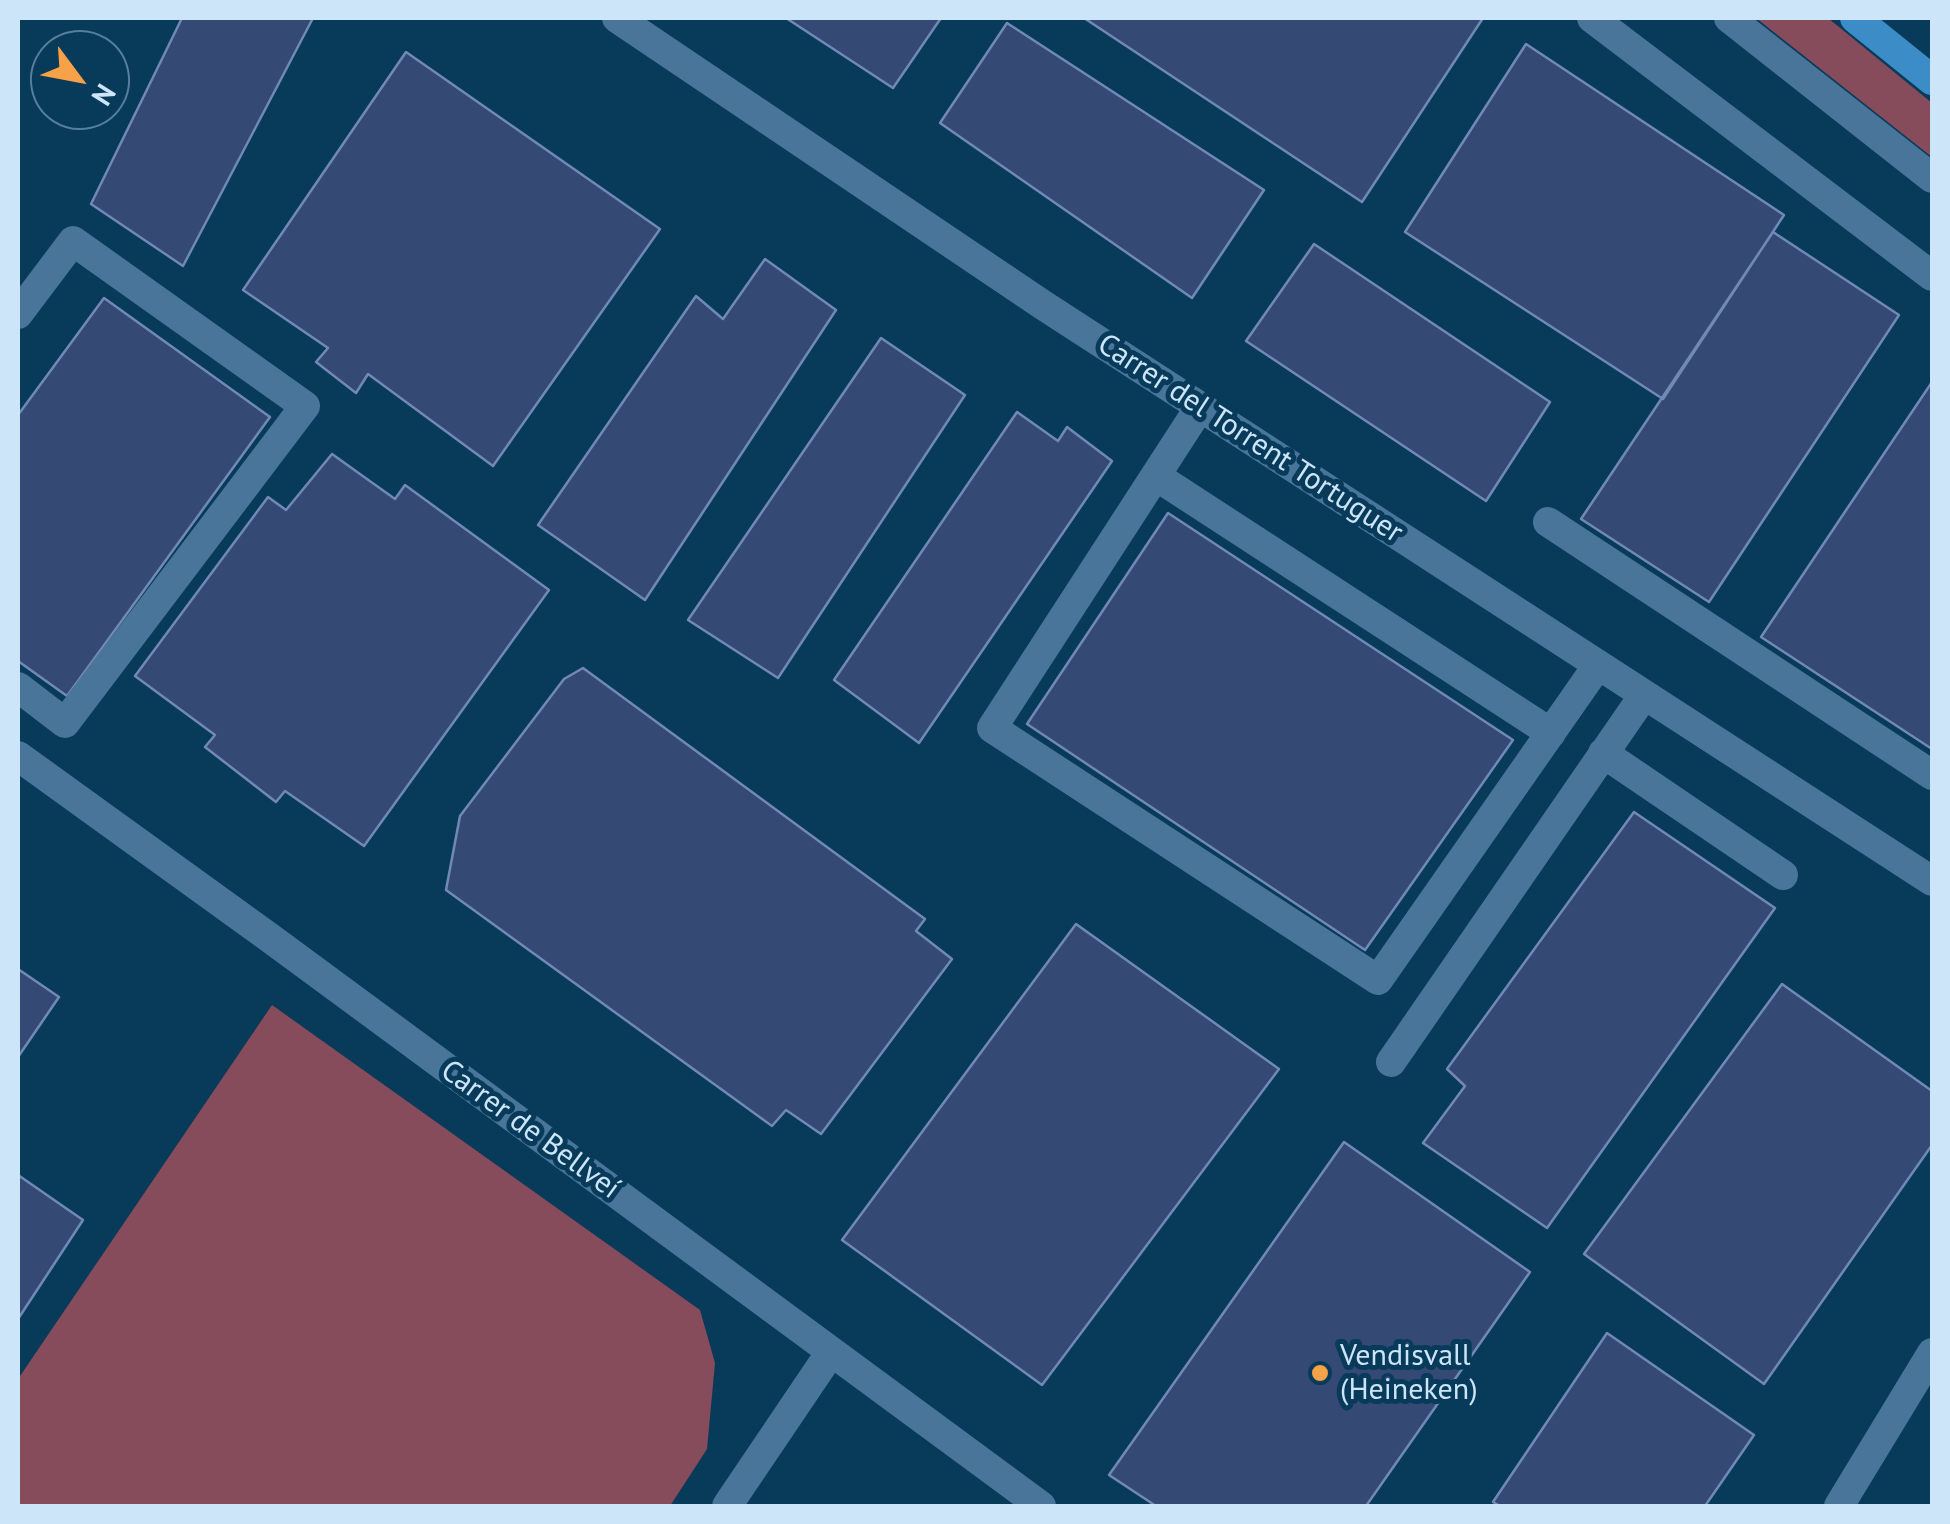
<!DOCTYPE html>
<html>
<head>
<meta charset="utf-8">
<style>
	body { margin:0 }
	#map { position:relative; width:1950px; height:1524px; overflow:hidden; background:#083a5a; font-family:"PT Sans",sans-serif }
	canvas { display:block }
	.frame { position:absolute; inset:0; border:20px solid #cde5f9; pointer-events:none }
	.north { position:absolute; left:30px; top:30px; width:100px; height:100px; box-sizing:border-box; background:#083a5a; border:2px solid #577e9a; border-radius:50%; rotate:122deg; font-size:28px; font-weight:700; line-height:40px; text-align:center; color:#cde5f9 }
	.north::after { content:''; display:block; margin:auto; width:35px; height:45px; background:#f7a148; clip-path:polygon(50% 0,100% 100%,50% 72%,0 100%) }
</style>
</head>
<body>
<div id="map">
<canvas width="1950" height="1524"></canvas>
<div class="frame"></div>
<div class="north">N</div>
</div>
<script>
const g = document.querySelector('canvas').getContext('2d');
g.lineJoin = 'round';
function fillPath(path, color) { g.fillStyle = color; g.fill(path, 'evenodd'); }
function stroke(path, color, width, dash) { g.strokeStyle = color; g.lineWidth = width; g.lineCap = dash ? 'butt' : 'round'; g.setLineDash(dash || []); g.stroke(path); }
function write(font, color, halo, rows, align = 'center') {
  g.font = font + ' "PT Sans",sans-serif'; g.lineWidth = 10; g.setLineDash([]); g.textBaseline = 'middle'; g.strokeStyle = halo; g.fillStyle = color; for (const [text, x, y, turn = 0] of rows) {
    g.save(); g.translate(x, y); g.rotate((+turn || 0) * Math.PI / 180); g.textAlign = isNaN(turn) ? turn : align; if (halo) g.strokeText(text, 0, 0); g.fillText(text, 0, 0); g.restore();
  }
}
const green = new Path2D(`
	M 1756,18 L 1828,18 L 1932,103 L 1932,157 Z
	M 272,1005 L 700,1310 L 715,1363 L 707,1449 L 670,1506 L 18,1506 L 18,1379 Z`);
const building = new Path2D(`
	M 182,18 L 313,18 L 183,266 L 91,204 Z
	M 786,18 L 941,18 L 893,88 Z
	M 1084,18 L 1483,18 L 1362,202 Z
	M 1007,23 L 1264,190 L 1192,298 L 940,123 Z
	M 1526,44 L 1784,215 L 1663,399 L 1405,232 Z
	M 406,52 L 660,229 L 493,466 L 368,374 L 356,393 L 316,362 L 328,348 L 243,290 Z
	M 1773,232 L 1899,315 L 1709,602 L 1581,519 Z
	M 1314,244 L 1550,402 L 1486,501 L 1246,341 Z
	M 765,259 L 836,310 L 645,600 L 538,525 L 696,296 L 723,319 Z
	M 104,298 L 270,417 L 67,696 L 18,661 L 18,415 Z
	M 881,338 L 965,395 L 778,678 L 688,620 Z
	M 1932,382 L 1932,749 L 1761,637 Z
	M 1017,412 L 1058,441 L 1067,427 L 1112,461 L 919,743 L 834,680 Z
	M 332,454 L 395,499 L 405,485 L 549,590 L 364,846 L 285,791 L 276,802 L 205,747 L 215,735 L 135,676 L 268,497 L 286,510 Z
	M 1168,513 L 1513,740 L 1365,950 L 1027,724 Z
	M 583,668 L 925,919 L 916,931 L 952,959 L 821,1134 L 786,1110 L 772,1126 L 446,890 L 460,816 L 564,679 Z
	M 1634,812 L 1775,908 L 1547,1228 L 1423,1143 L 1465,1086 L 1447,1069 Z
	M 1076,924 L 1279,1069 L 1042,1385 L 842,1240 Z
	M 18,969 L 59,997 L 18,1057 Z
	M 1782,984 L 1932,1091 L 1932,1145 L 1764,1384 L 1584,1254 Z
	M 1344,1142 L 1530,1272 L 1366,1506 L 1156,1506 L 1109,1475 Z
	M 18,1175 L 83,1220 L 18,1319 Z
	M 1607,1333 L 1754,1435 L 1705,1506 L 1500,1506 L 1493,1502 Z`);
const minor = new Path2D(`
	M 617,18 L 1043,305 L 1932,881
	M 1592,18 L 1932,276
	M 1729,18 L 1932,178
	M 18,314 L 73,241 L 305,406 L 65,723 L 18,687
	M 1200,407 L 992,728 L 1378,980 L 1598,665
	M 1156,476 L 1551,733
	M 1548,522 L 1932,775
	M 1603,753 L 1783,875
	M 18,756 L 270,938 L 1041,1506
	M 1391,1062 L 1644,695
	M 727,1506 L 831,1352
	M 1839,1506 L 1932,1353`);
const major = new Path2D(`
	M 1855,18 L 1932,80`);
const markers = [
	[1320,1373,10,"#f7a148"]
];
const streetNames = [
	["Carrer del Torrent Tortuguer",1250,439,33],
	["Carrer de Bellveí",530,1130,36]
];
const poiNames = [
	["Vendisvall",1340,1356],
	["(Heineken)",1340,1390]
];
fillPath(green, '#864c5b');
fillPath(building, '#344973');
stroke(building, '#7189b7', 2.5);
stroke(minor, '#487599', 30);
stroke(major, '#3b8cc7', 30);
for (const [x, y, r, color] of markers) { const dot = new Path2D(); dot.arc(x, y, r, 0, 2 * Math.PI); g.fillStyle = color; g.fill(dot); stroke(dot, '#083a5a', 4); }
write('30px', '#cde5f9', '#083a5a', streetNames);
write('30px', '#cde5f9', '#083a5a', poiNames, 'left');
</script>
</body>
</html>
